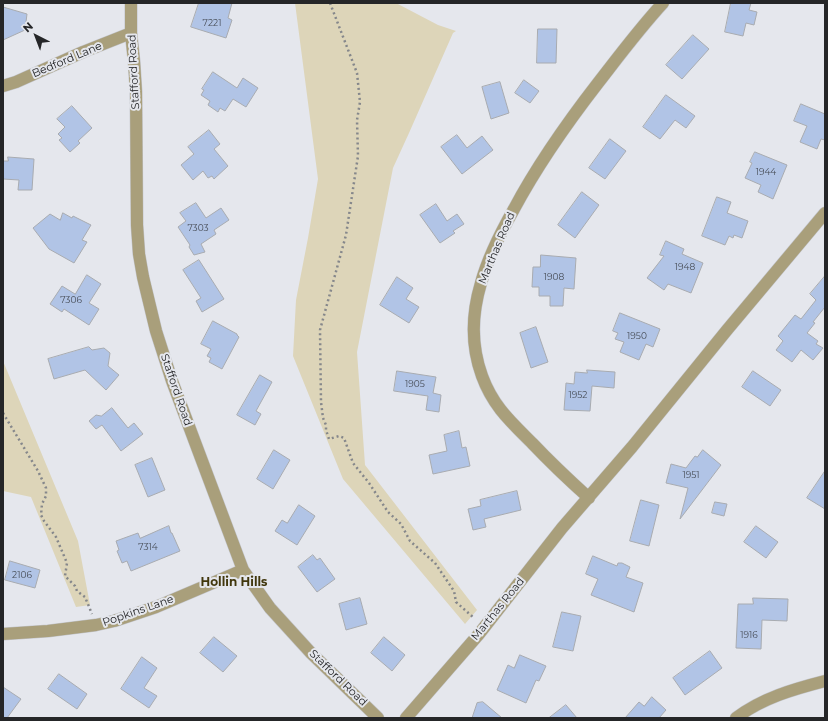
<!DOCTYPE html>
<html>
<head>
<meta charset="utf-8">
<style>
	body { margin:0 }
	#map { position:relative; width:828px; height:721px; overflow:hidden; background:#e5e7ed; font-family:Montserrat,sans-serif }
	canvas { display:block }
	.frame { position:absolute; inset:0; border:4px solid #252628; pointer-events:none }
	.north { position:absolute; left:16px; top:16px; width:40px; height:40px; -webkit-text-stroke:3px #e5e7ed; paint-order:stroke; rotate:318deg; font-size:11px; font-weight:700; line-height:16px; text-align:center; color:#252628 }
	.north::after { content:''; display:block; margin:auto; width:14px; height:18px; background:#252628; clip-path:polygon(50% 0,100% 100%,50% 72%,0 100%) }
</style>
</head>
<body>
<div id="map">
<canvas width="828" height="721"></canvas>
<div class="frame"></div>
<div class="north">N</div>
</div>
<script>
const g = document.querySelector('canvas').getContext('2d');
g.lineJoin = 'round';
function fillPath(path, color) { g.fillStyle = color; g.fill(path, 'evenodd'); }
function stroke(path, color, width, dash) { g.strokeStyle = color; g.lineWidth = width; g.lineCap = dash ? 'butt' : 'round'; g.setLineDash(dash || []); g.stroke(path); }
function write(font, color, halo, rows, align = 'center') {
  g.font = font + ' Montserrat,sans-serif'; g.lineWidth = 4; g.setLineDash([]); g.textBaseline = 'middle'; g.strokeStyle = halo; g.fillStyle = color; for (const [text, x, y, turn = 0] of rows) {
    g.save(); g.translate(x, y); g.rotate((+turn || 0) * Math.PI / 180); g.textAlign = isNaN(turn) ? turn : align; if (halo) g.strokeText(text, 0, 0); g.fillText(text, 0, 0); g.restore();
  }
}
const green = new Path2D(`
	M 295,3 L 396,3 L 438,25 L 456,31 L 453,33 L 409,133 L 393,168 L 357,352 L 365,465 L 477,610 L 465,624 L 343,479 L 293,356 L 296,300 L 308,238 L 318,179 Z
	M 3,361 L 78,541 L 90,605 L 76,607 L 31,497 L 3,491 Z`);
const building = new Path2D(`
	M 199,3 L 232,3 L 228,18 L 232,20 L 226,38 L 191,27 Z
	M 731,3 L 751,3 L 749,10 L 757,12 L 754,25 L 746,23 L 743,36 L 725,32 Z
	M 3,7 L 27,14 L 25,30 L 3,40 Z
	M 538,29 L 557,29 L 556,63 L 537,63 Z
	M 693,35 L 709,49 L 682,79 L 666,65 Z
	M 213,72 L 237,88 L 243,78 L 258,88 L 246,107 L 233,99 L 225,111 L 220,108 L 218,112 L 208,105 L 210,101 L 201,95 L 204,90 L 202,89 Z
	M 524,80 L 539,91 L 530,103 L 515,93 Z
	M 500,82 L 509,113 L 491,119 L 482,87 Z
	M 666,95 L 695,116 L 686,128 L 675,120 L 660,139 L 643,127 Z
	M 801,104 L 825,114 L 825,140 L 821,139 L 817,149 L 800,142 L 807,126 L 794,121 Z
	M 72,106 L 92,128 L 78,141 L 80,143 L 70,152 L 59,140 L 62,138 L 58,134 L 65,127 L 57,119 Z
	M 209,130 L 220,144 L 214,149 L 228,166 L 214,179 L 212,176 L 208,178 L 203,171 L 193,180 L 181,165 L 194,154 L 188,147 Z
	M 457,135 L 467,148 L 482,136 L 493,150 L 462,174 L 441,147 Z
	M 610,139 L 626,151 L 605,179 L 589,168 Z
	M 755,152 L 787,165 L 773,199 L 758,192 L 761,185 L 745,178 L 752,163 L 750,162 Z
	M 8,157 L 34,159 L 32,190 L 18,190 L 19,180 L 3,179 L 3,161 L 8,161 Z
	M 582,192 L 599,205 L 575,238 L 558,225 Z
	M 717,197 L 731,202 L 727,213 L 748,221 L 742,238 L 734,235 L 733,238 L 729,236 L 725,245 L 702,236 Z
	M 196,203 L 206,218 L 221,208 L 229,220 L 214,230 L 216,234 L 201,244 L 205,252 L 194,255 L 189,247 L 190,245 L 178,227 L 186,221 L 180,213 Z
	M 436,204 L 447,221 L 457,214 L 464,224 L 453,231 L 455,233 L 440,243 L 420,215 Z
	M 63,213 L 72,218 L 73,216 L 91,225 L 82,240 L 87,242 L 74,263 L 49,249 L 33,228 L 50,214 L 60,220 Z
	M 666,241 L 684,249 L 682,254 L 703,263 L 691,293 L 668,284 L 664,290 L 647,278 L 664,256 L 660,255 Z
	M 541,255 L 576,258 L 574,289 L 564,288 L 563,306 L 550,306 L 550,296 L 539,296 L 539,287 L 532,287 L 533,267 L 540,267 Z
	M 199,260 L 224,299 L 202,312 L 196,301 L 201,298 L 183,270 Z
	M 87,275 L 101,284 L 89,303 L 99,309 L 89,325 L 64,309 L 62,312 L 50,304 L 62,286 L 75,294 Z
	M 825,276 L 825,307 L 813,322 L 815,323 L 807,333 L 818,341 L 816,344 L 823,348 L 813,360 L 801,350 L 792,362 L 776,350 L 783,341 L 778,336 L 795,315 L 801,319 L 816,300 L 810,294 Z
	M 397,277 L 413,288 L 406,299 L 419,307 L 409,323 L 380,305 Z
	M 620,313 L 660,329 L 653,347 L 646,344 L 639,360 L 620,352 L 624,342 L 615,339 L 618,333 L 613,331 Z
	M 213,321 L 237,334 L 237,335 L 239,337 L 222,369 L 209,362 L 211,358 L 207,356 L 211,349 L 201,344 Z
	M 536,327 L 548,362 L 531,368 L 520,333 Z
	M 89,347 L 92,350 L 104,348 L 110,353 L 108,366 L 119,375 L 106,390 L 85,370 L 54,379 L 48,359 Z
	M 587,370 L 615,372 L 614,388 L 592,386 L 590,411 L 564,410 L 566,383 L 574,384 L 575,372 L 587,373 Z
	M 397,371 L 436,377 L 433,393 L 441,395 L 439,412 L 426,410 L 428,396 L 394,391 Z
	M 753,371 L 781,390 L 770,406 L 742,387 Z
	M 260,375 L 272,382 L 256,411 L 261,414 L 255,425 L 237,415 Z
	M 112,408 L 128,428 L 134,423 L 143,434 L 121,451 L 102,425 L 96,429 L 89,421 L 96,415 L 101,416 Z
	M 459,431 L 462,448 L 466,447 L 470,466 L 433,474 L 429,455 L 447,451 L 444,435 Z
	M 274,450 L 290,460 L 273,489 L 257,479 Z
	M 703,450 L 721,465 L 680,519 L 688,488 L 666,483 L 671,464 L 686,468 L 695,456 L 697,457 Z
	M 152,458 L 165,490 L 148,497 L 135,465 Z
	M 825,471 L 825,509 L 807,498 Z
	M 517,491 L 521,510 L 484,519 L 486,527 L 473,530 L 468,509 L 481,506 L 480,500 Z
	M 641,500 L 659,505 L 649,546 L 630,541 Z
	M 715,502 L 727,504 L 724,516 L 712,513 Z
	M 299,505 L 315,516 L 297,545 L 275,531 L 282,520 L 287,523 Z
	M 169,526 L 171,533 L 172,533 L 180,551 L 131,571 L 127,561 L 122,563 L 117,551 L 119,550 L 116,541 L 138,533 L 140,538 Z
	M 756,526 L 778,542 L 766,558 L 744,542 Z
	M 313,555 L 317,560 L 320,558 L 335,579 L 317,592 L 298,567 Z
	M 593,556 L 617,566 L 618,563 L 622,563 L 630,567 L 626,577 L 643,583 L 634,612 L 591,595 L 598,579 L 586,574 Z
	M 10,561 L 40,570 L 35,588 L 5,580 Z
	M 360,598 L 367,624 L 346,630 L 339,604 Z
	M 753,598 L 788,599 L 787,621 L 762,620 L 761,649 L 736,648 L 738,604 L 753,604 Z
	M 562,612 L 581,616 L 573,651 L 553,647 Z
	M 214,637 L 237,656 L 223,672 L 200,653 Z
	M 384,637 L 405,655 L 392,671 L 371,653 Z
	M 710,651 L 722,668 L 685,695 L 673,678 Z
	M 520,655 L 546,666 L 539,681 L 536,680 L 526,703 L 497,690 L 508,665 L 514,668 Z
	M 142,657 L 157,668 L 144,688 L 157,696 L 149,708 L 121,689 Z
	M 59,674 L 87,694 L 77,709 L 48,689 Z
	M 3,687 L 21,699 L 7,718 L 3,718 Z
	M 652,697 L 666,710 L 659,718 L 625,718 L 639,702 L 644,706 Z
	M 483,702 L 502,718 L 472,718 L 477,703 Z
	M 566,705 L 577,718 L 549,718 Z`);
const path = new Path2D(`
	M 330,3 L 357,73 L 360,102 L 357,120 L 358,156 L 346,235 L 320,330 L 321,402 L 323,418 L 326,425 L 326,430 L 329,439 L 339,436 L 344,438 L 353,463 L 369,483 L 388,512 L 401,524 L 410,541 L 435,563 L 454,591 L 456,602 L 474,618
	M 3,413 L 38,471 L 46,488 L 46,496 L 42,504 L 41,515 L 44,521 L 56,537 L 67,563 L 65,576 L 75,586 L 77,591 L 85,597 L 92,614`);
const minor = new Path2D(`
	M 131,3 L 131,33 L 134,61 L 136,92 L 137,225 L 139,254 L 143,277 L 156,331 L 172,381 L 243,570 L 270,608 L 311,653 L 378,718
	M 3,86 L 16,82 L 83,52 L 131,33
	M 589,498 C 569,480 550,462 532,443 C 510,421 493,406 482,376 C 471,346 472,313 481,283 C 488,257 501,232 514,209 C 538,164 567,123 598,83 C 619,56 639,29 663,3
	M 3,634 L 48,631 L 96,625 L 114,621 L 156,607 L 243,570
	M 406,718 L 479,634 L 562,528 L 632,447 L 727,330 L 825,213
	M 736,718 C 762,698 794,689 825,681`);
const numberNames = [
	["7221",212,23],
	["1944",766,172],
	["7303",198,228],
	["1948",685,267],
	["1908",554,277],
	["7306",71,300],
	["1950",637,336],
	["1905",415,384],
	["1952",578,395],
	["1951",691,475],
	["7314",148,547],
	["2106",22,575],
	["1916",749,635]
];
const streetNames = [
	["Bedford Lane",67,60,-23],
	["Stafford Road",134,72,-93],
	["Marthas Road",497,248,-67],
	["Stafford Road",176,390,71],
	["Marthas Road",498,609,-51],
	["Popkins Lane",138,611,-19],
	["Stafford Road",338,678,44]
];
const neighbourhoodNames = [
	["Hollin Hills",234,582]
];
fillPath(green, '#ddd5b9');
fillPath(building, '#b1c4e6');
stroke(building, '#a8abb0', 1);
stroke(minor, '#c2c4ca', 13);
stroke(path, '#85878b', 2.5, [2, 3]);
stroke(minor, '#a99f7b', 12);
write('9px', '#484e58', null, numberNames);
write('11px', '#252628', '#e5e7ed', streetNames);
write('bold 12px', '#41370d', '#e5e7ed', neighbourhoodNames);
</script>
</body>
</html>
